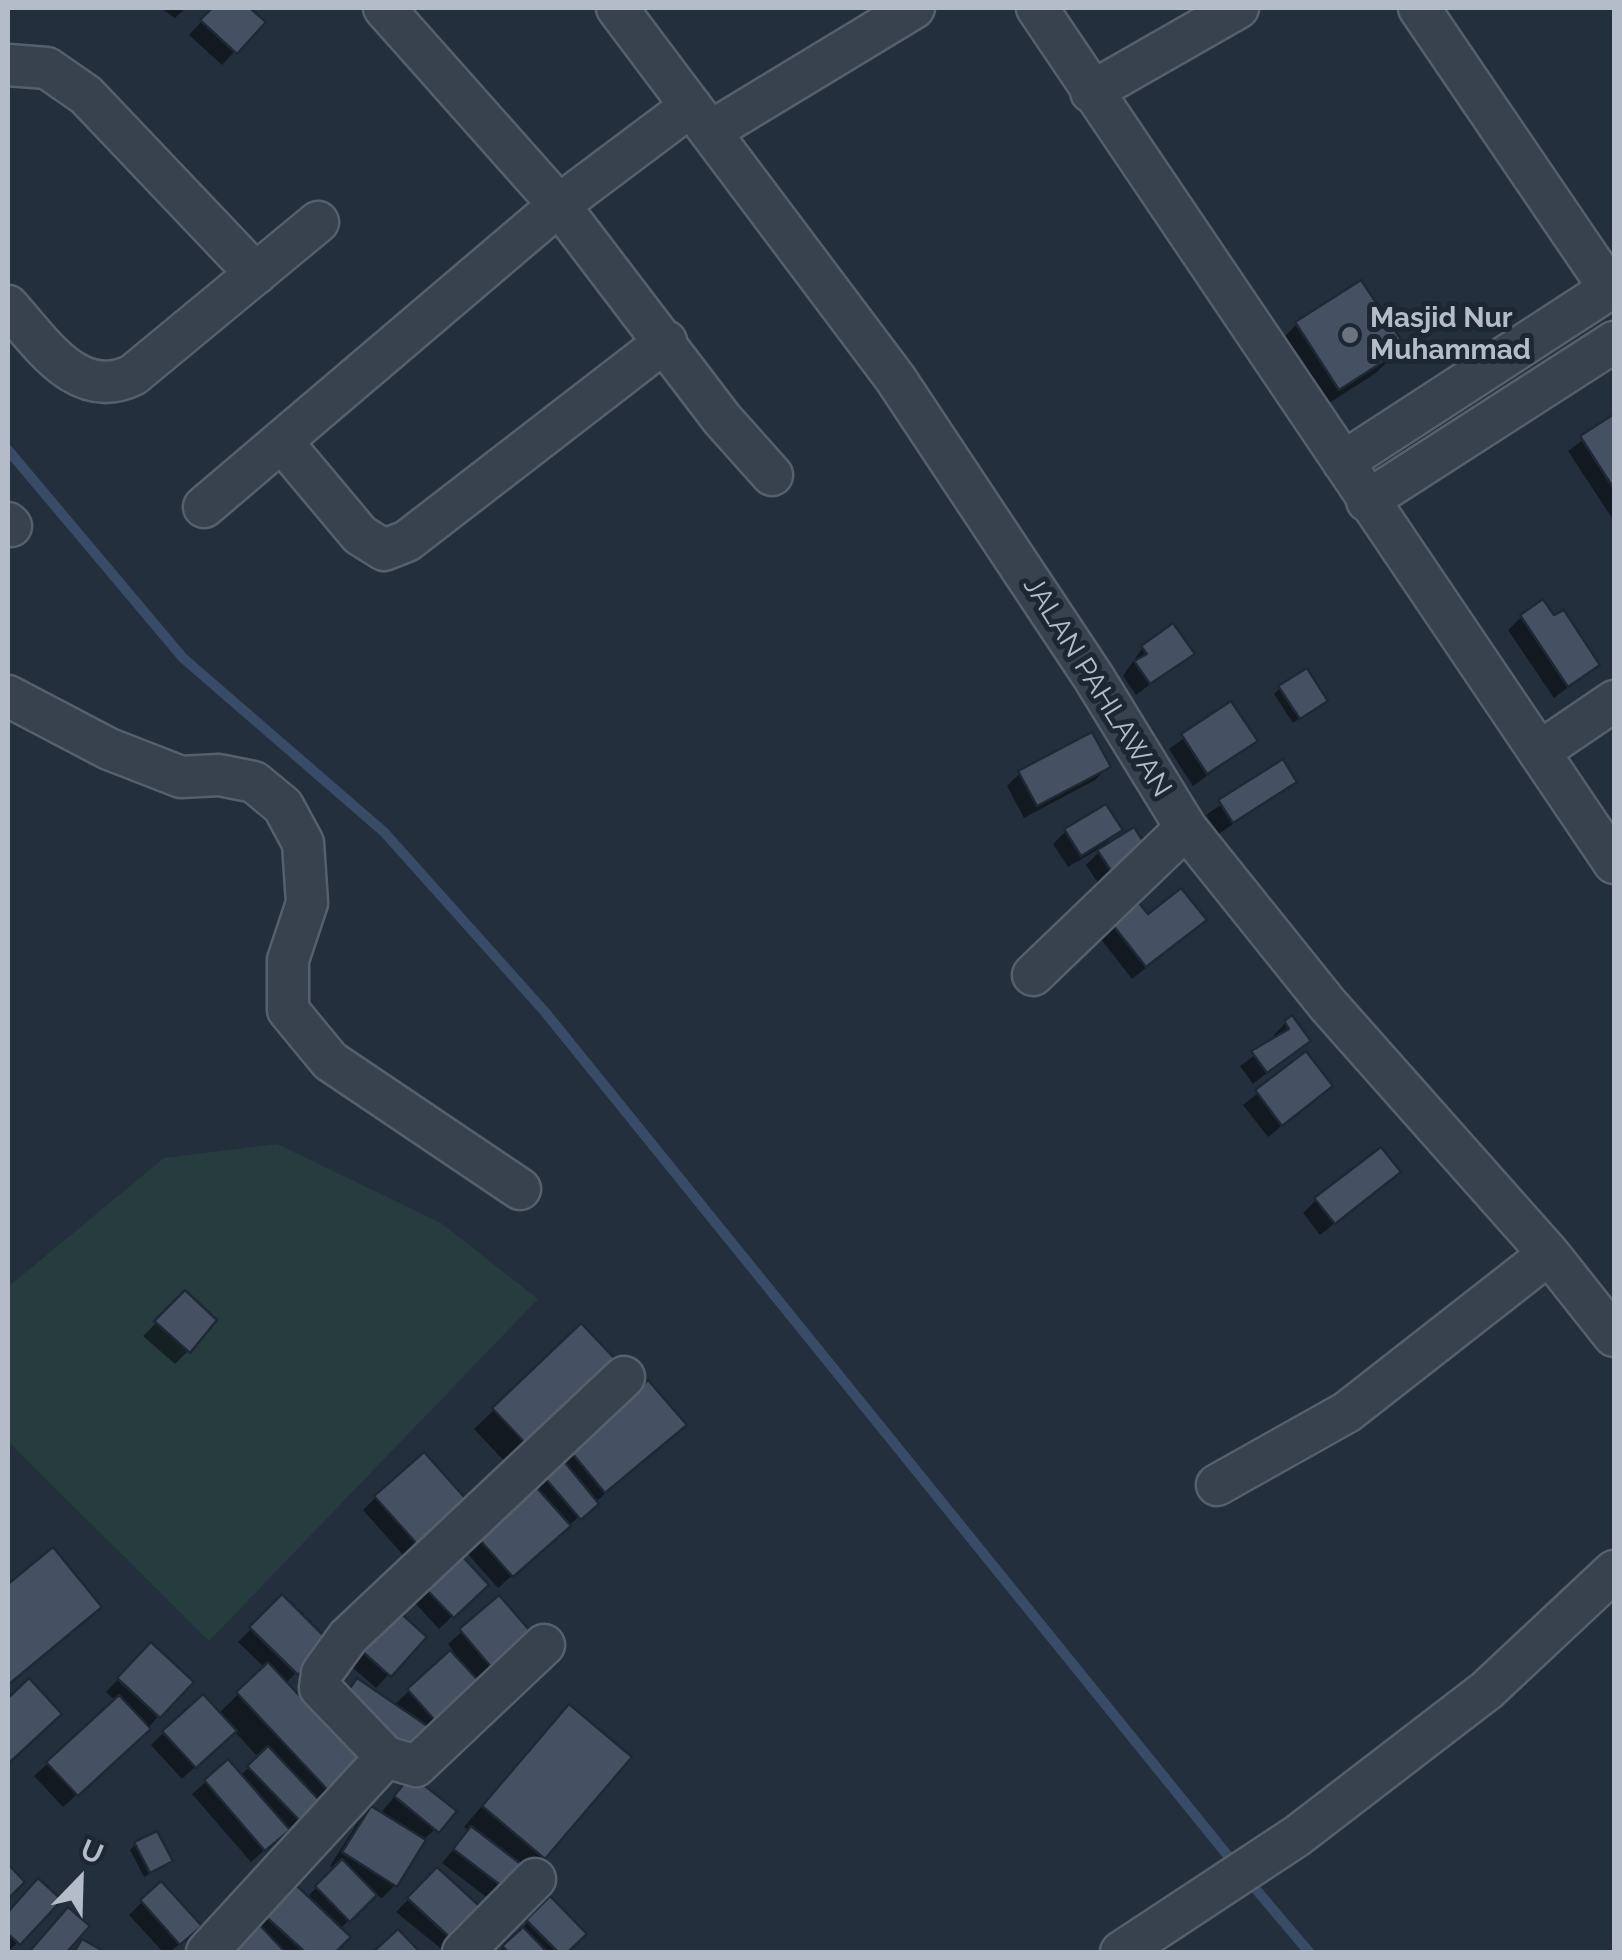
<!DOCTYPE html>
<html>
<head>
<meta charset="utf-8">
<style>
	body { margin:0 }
	#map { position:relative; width:1622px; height:1960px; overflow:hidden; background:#242f3e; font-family:Raleway,sans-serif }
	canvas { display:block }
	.frame { position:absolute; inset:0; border:10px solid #b4bcc9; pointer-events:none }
	.north { position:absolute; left:30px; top:1830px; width:100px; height:100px; -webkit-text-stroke:8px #1d2633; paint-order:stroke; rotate:23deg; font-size:28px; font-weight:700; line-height:40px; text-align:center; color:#b4bcc9 }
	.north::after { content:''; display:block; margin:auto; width:35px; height:45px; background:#b4bcc9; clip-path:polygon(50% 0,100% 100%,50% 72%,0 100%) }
</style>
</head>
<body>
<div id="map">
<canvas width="1622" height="1960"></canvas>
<div class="frame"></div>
<div class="north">U</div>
</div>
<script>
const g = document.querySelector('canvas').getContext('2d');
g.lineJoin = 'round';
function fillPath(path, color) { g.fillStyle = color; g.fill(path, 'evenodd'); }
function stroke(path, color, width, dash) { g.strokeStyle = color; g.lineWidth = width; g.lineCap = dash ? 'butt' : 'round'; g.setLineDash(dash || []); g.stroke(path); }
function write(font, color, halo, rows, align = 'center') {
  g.font = font + ' Raleway,sans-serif'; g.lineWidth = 10; g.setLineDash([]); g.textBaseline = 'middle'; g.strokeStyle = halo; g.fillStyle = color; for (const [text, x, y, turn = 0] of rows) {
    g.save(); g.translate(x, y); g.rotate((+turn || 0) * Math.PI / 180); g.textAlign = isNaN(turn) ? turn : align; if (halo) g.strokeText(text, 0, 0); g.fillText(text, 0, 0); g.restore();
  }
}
const green = new Path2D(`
	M 277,1144 L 441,1223 L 538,1299 L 209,1641 L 8,1441 L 8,1287 L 164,1158 Z`);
const shadow = new Path2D(`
	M 160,8 L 186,8 L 175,18 Z
	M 214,8 L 246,8 L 262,22 L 222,65 L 189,35 Z
	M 1297,324 L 1402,347 L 1376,373 L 1312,414 L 1271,350 Z
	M 1614,417 L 1614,521 L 1568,451 Z
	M 1521,617 L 1597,665 L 1554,698 L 1508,630 Z
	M 1143,647 L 1191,653 L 1136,695 L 1123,676 Z
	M 1280,688 L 1325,701 L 1293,723 L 1274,694 Z
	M 1231,704 L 1255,741 L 1193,786 L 1169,749 Z
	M 1282,762 L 1294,781 L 1219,834 L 1206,815 Z
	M 1108,767 L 1095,780 L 1024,818 L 1007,786 L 1020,773 Z
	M 1120,830 L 1102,847 L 1068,867 L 1053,844 L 1066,831 Z
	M 1103,848 L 1148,855 L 1102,889 L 1086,865 Z
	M 1147,918 L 1191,932 L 1132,979 L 1100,938 L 1113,925 Z
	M 1285,1023 L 1308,1040 L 1253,1084 L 1240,1066 L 1275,1040 L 1273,1036 Z
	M 1306,1055 L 1330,1086 L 1268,1137 L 1243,1105 Z
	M 1398,1172 L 1320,1235 L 1303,1213 L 1316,1200 Z
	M 185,1294 L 188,1351 L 175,1364 L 143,1336 Z
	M 581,1327 L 615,1362 L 507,1464 L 474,1429 Z
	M 683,1425 L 498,1588 L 467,1553 L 534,1493 L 528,1486 L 568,1449 Z
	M 376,1497 L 451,1513 L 403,1555 L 363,1510 Z
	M 52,1550 L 99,1607 L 8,1686 L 8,1587 Z
	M 461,1559 L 485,1585 L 439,1629 L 415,1603 Z
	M 282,1598 L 327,1642 L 285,1684 L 366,1771 L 309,1811 L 251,1862 L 192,1794 L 228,1762 L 240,1776 L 259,1758 L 234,1731 L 182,1779 L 151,1745 L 164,1732 L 218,1714 L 265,1668 L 238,1642 Z
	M 499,1598 L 515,1645 L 474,1680 L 432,1732 L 393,1706 L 453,1650 L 448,1644 Z
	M 379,1621 L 423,1637 L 376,1688 L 344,1660 Z
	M 151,1645 L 190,1682 L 135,1742 L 63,1807 L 34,1776 L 116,1701 L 106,1692 Z
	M 549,1727 L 628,1758 L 498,1906 L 442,1863 L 469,1831 L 464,1827 Z
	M 399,1791 L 454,1812 L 421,1842 L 395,1885 L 382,1898 L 375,1894 L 339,1930 L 347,1937 L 332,1952 L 229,1952 L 294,1887 L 306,1898 L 335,1869 L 330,1866 L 358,1822 L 371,1809 L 380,1814 Z
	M 136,1844 L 170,1861 L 144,1877 L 130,1850 Z
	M 437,1870 L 483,1913 L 445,1952 L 396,1912 Z
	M 38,1882 L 59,1900 L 8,1952 L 8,1914 Z
	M 549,1900 L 583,1934 L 564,1952 L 499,1952 Z
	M 142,1902 L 185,1939 L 170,1952 L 163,1952 L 129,1915 Z`);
const stream = new Path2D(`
	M 8,450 L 183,658 L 384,832 L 545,1012 L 1237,1867
	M 1248,1880 L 1309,1952`);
const building = new Path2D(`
	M 212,8 L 250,8 L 266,22 L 237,54 L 200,20 Z
	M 1361,280 L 1406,347 L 1339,390 L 1295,322 Z
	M 1614,414 L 1614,489 L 1580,436 Z
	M 1543,599 L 1554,615 L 1564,610 L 1600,665 L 1568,687 L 1520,615 Z
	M 1173,623 L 1195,654 L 1150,684 L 1134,661 L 1147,654 L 1141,646 Z
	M 1307,668 L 1328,701 L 1300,719 L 1278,686 Z
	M 1231,701 L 1258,741 L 1207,774 L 1181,734 Z
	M 1092,732 L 1111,767 L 1037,806 L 1018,771 Z
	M 1283,759 L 1297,782 L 1233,823 L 1218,800 Z
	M 1106,804 L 1123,830 L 1081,856 L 1064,829 Z
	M 1134,827 L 1152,855 L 1116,878 L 1097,850 Z
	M 1181,888 L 1207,920 L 1146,967 L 1112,924 L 1139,903 L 1148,914 Z
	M 1292,1015 L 1311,1041 L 1267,1073 L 1251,1051 L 1289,1029 L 1284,1021 Z
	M 1306,1051 L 1333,1086 L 1282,1126 L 1255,1090 Z
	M 1381,1147 L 1401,1172 L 1335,1224 L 1314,1198 Z
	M 185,1290 L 217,1320 L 190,1353 L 154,1321 Z
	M 581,1323 L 618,1362 L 528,1446 L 492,1408 Z
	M 648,1380 L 687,1425 L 605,1493 L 567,1447 Z
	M 424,1452 L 467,1500 L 417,1544 L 374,1496 Z
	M 559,1455 L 599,1504 L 581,1520 L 539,1471 Z
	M 537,1488 L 571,1526 L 513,1577 L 479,1539 Z
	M 53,1547 L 102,1607 L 8,1685 L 8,1584 Z
	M 461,1555 L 489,1585 L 454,1618 L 426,1589 Z
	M 282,1594 L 330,1642 L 298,1675 L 249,1627 Z
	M 499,1595 L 531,1632 L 491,1667 L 459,1629 Z
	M 392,1605 L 427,1637 L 391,1677 L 355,1645 Z
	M 151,1642 L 194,1682 L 160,1718 L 117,1678 Z
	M 450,1650 L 484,1687 L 440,1726 L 407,1689 Z
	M 268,1662 L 370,1771 L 338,1801 L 236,1692 Z
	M 29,1678 L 62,1714 L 8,1764 L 8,1698 Z
	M 357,1678 L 439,1734 L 421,1760 L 339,1704 Z
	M 203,1694 L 237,1731 L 196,1768 L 162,1731 Z
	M 119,1695 L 151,1729 L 78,1796 L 46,1762 Z
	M 569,1704 L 632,1757 L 545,1859 L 482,1806 Z
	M 268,1746 L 322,1803 L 301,1822 L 247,1766 Z
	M 228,1759 L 290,1830 L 265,1851 L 204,1780 Z
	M 411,1775 L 457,1811 L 439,1833 L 394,1796 Z
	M 371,1806 L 426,1840 L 397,1887 L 342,1852 Z
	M 471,1826 L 530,1871 L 512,1894 L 453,1849 Z
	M 157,1831 L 173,1861 L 150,1873 L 134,1842 Z
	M 342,1859 L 377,1895 L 350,1922 L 315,1886 Z
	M 8,1864 L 25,1882 L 8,1899 Z
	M 437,1867 L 486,1912 L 457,1944 L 407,1898 Z
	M 38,1878 L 62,1900 L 20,1945 L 8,1934 L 8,1912 Z
	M 161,1881 L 202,1926 L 180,1945 L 140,1900 Z
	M 294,1883 L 351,1937 L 336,1952 L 305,1952 L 264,1915 Z
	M 550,1896 L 587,1934 L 568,1952 L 558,1952 L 526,1920 Z
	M 68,1907 L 90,1926 L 67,1952 L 29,1952 Z
	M 257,1922 L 285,1952 L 235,1952 L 231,1947 Z
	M 523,1927 L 547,1952 L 508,1952 L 502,1946 Z
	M 398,1929 L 420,1952 L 373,1952 Z
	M 82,1939 L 105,1952 L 74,1952 Z`);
const minor = new Path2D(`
	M 384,8 L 559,205 L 722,419 L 772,475
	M 617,8 L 895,378 L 1094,678 L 1186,828 L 1328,1005 L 1549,1254 L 1614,1336
	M 1037,8 L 1614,863
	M 1419,8 L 1610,289
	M 8,65 L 47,68 L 86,95 L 256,274
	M 1091,92 L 1238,8
	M 711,131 L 914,8
	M 8,306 C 41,342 77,402 133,375 L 318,222
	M 282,442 L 360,535 L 384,550 L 407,541 L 666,341
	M 1343,462 L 1614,286
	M 1367,501 L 1614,342
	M 204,507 L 559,205 L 691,106
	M 8,523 L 11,526
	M 8,696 L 109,749 L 181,777 L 219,775 L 254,782 L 283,806 L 303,843 L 307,903 L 288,960 L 288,1010 L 330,1061 L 520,1189
	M 1539,752 L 1614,701
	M 1033,975 L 1186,828
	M 1217,1485 L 1347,1412 L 1549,1254
	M 544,1645 L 416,1766 L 386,1757 L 320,1688 L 322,1673 L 348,1637 L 624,1377
	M 207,1952 L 386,1757
	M 463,1952 L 535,1879
	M 1121,1952 L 1297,1836 L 1487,1690 L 1614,1571`);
const markers = [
	[1350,335,10,"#6b7280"]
];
const poiNames = [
	["Masjid Nur",1370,319],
	["Muhammad",1370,351]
];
const streetNames = [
	["JALAN PAHLAWAN",1097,687,58]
];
fillPath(green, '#263c3f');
fillPath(shadow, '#0007');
stroke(stream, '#394c67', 10);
fillPath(building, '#455162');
stroke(building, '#1f2835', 2.5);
stroke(minor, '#565f6c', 45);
stroke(minor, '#38414e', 40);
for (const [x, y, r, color] of markers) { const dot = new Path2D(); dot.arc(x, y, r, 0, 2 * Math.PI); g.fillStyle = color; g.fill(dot); stroke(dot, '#1d2633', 4); }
write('bold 28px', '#b4bcc9', '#1d2633', poiNames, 'left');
write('28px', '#b4bcc9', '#1d2633', streetNames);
</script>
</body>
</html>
